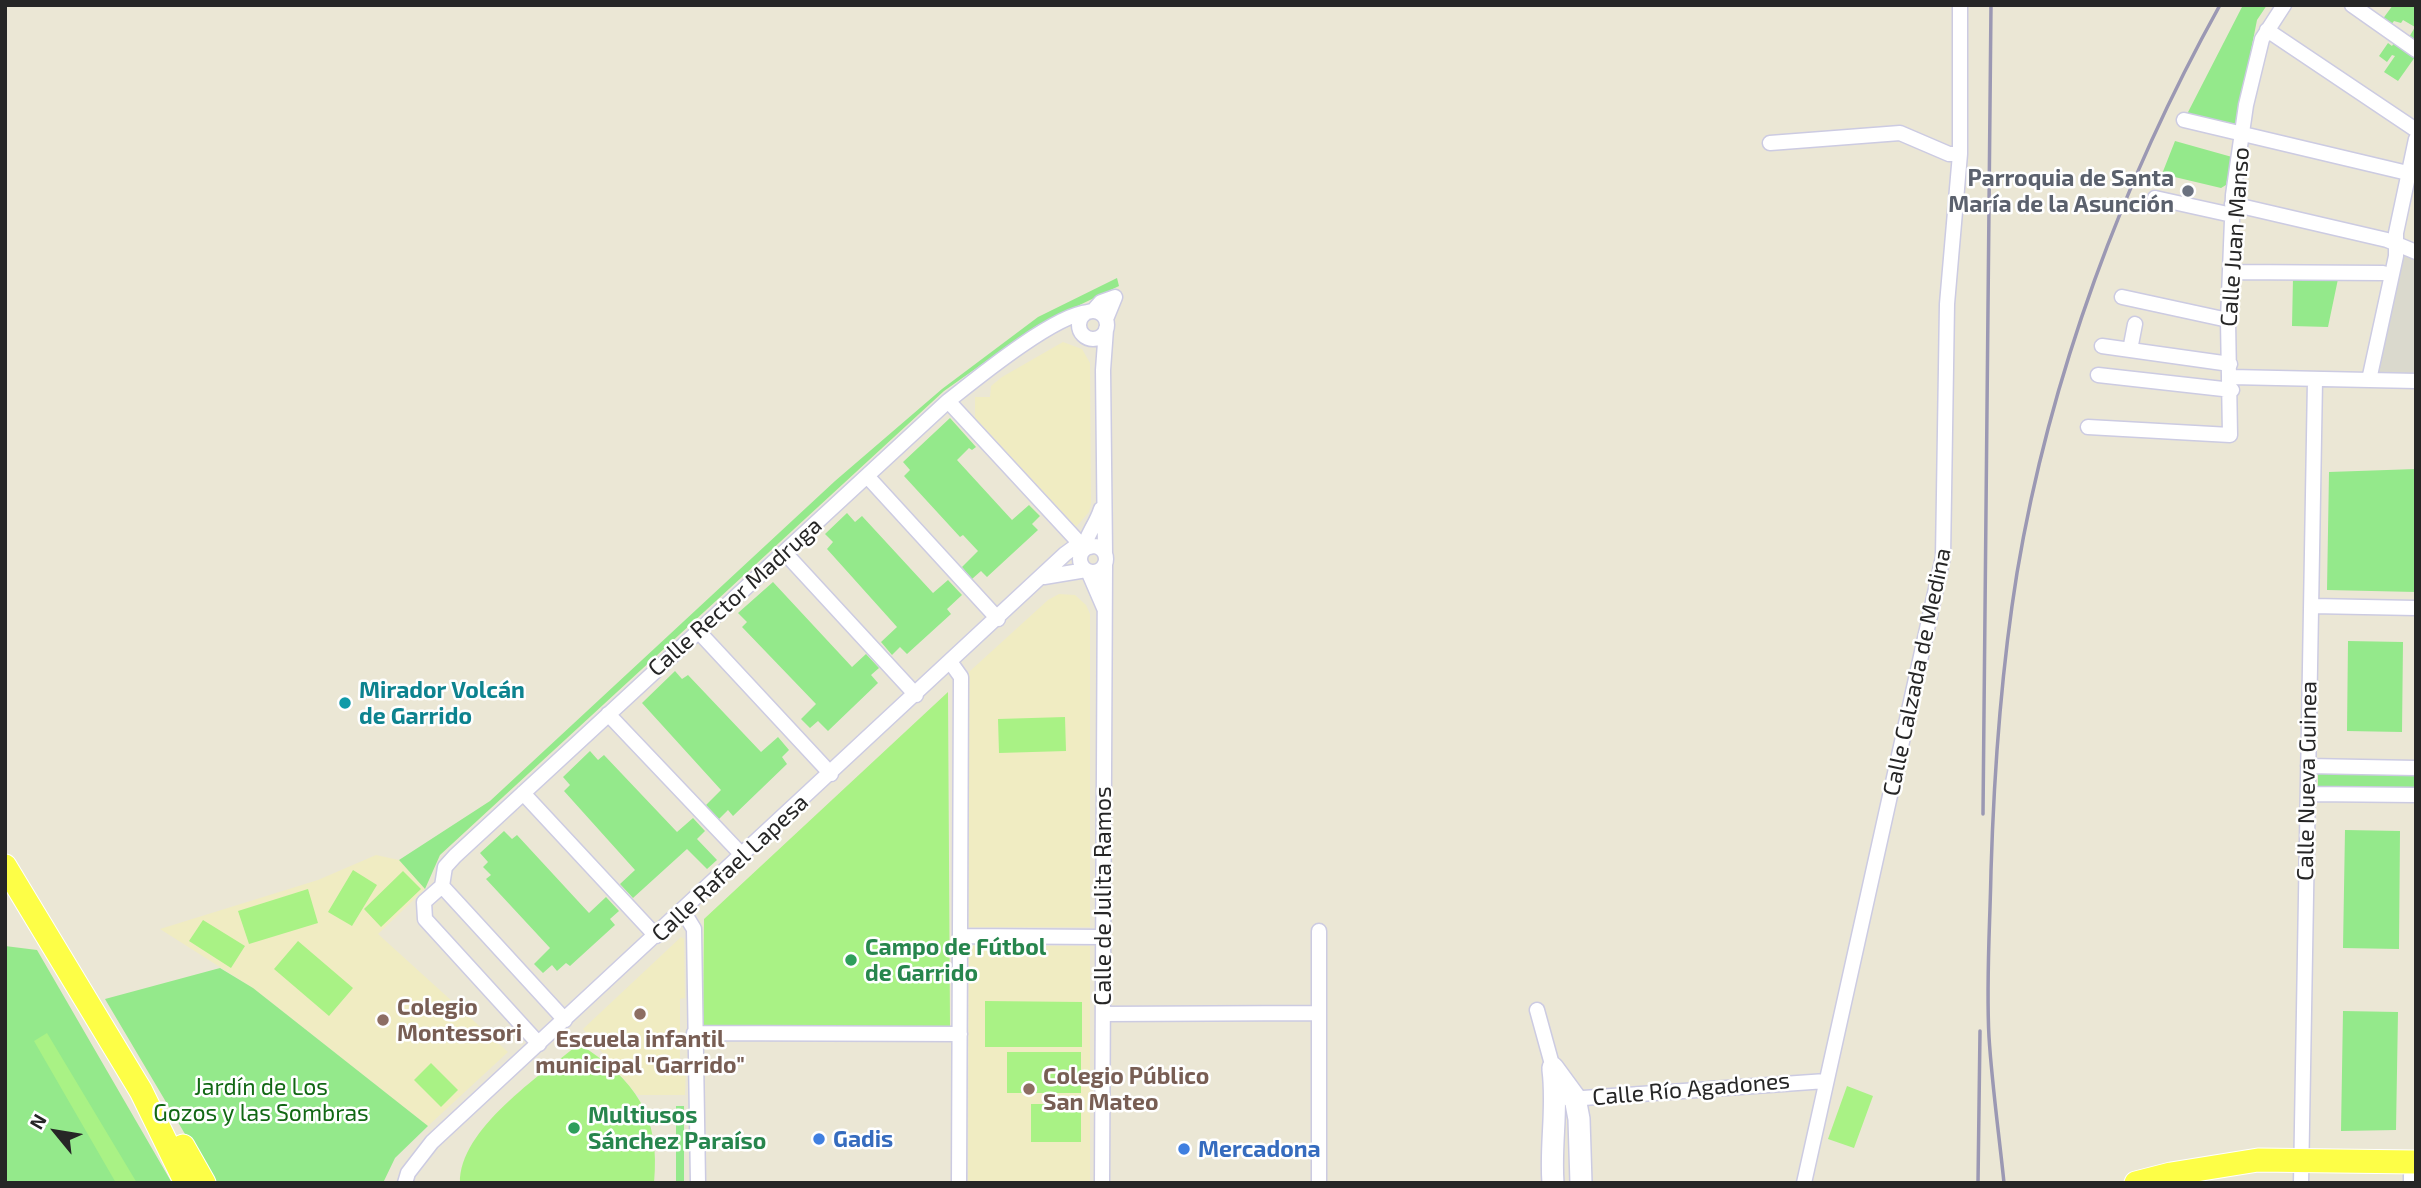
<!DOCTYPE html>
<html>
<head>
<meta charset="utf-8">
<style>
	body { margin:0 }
	#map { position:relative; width:2421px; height:1188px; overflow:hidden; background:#ebe7d5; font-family:"Exo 2",sans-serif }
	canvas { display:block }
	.frame { position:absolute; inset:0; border:7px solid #262626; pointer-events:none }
	.north { position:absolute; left:21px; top:1097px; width:70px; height:70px; -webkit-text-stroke:5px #fff; paint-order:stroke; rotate:300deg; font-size:19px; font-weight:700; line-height:28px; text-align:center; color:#262626 }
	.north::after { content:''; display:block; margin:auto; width:24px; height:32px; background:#262626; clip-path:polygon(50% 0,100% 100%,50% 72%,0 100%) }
</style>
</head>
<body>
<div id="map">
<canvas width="2421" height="1188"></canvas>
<div class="frame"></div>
<div class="north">N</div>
</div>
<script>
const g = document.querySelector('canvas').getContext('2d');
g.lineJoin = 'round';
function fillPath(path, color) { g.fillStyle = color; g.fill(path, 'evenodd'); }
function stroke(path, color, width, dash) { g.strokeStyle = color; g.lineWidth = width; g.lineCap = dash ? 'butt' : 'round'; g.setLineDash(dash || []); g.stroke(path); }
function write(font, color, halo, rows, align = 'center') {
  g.font = font + ' "Exo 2",sans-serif'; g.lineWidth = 5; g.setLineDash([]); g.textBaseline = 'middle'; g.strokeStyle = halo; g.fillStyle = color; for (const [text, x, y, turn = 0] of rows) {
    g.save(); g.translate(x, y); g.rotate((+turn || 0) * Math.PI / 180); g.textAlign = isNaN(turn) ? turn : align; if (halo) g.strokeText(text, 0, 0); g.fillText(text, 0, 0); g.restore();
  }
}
const education = new Path2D(`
	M 1063,342 L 1082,349 L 1090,363 L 1091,503 L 1089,512 L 1076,527 L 975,418 L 975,397 L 990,397 L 991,386 L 1002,377 Z
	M 1059,594 L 1075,595 L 1086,605 L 1090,614 L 1090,927 L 969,927 L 969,672 L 1048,600 Z
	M 376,855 L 399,860 L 425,889 L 378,934 L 508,1052 L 428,1126 L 253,988 L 160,929 L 318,880 Z
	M 681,937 L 684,939 L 685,998 L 680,999 L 680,1069 L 686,1069 L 685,1095 L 637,1095 L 583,1029 Z
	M 969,946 L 1090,946 L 1090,1183 L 968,1183 Z`);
const green = new Path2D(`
	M 2243,5 L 2267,5 L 2257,20 L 2235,131 L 2185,118 Z
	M 2393,5 L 2416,5 L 2416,44 L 2408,39 L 2415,27 L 2403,20 L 2401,23 L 2394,21 L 2390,26 L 2382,20 Z
	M 2388,43 L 2392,46 L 2394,43 L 2415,57 L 2398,81 L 2384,72 L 2395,56 L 2392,55 L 2387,62 L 2379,56 Z
	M 2175,141 L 2232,157 L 2226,185 L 2221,188 L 2162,174 Z
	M 1117,278 L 1119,286 L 1036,326 L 944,391 L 440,855 L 425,889 L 399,860 L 490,801 L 835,481 L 942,389 L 1038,317 Z
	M 2293,278 L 2338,279 L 2328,327 L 2292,326 Z
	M 950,418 L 976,447 L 972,450 L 969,448 L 957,460 L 1012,520 L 1029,505 L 1040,516 L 1032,524 L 1038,530 L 987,577 L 981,571 L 972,579 L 962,567 L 978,551 L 963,535 L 960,537 L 904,476 L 910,470 L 903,462 Z
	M 2416,469 L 2416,592 L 2327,590 L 2329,472 Z
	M 847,513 L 855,522 L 862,516 L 933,593 L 948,580 L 962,595 L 947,609 L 951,614 L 907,654 L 900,647 L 892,655 L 881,642 L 897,627 L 827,549 L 833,542 L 825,534 Z
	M 773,582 L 852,667 L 866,654 L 879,668 L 871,675 L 878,683 L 828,731 L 818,721 L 810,728 L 801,719 L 816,704 L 742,627 L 747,622 L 738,613 Z
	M 2348,641 L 2403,642 L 2402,732 L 2347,731 Z
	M 675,671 L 682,679 L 688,675 L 761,752 L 778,737 L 789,750 L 782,757 L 787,764 L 733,816 L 728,810 L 719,819 L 706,805 L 721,790 L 642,703 Z
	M 590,751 L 598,760 L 604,755 L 677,832 L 693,818 L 705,831 L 697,839 L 717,860 L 707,869 L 687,849 L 633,898 L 620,884 L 635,870 L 564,791 L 570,785 L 563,777 Z
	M 2318,773 L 2416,774 L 2416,789 L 2318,787 Z
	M 2345,830 L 2400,831 L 2399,949 L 2343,948 Z
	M 504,831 L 512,839 L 517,835 L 589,913 L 606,897 L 619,911 L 610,919 L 615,925 L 570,966 L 566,963 L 557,971 L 552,965 L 543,973 L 534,964 L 550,948 L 486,879 L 491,875 L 483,867 L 488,862 L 480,853 Z
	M 5,946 L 37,950 L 172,1183 L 5,1183 Z
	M 220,968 L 253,988 L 428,1126 L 395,1158 L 383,1183 L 214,1183 L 105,999 Z
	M 2343,1011 L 2398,1012 L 2396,1130 L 2341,1131 Z
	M 676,1106 L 684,1106 L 684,1183 L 676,1183 Z`);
const pitch = new Path2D(`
	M 948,692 L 950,1027 L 703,1027 L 704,919 Z
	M 1065,717 L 1066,751 L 999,753 L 998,719 Z
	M 353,870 L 377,885 L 352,926 L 328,912 Z
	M 403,871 L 421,889 L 381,927 L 364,909 Z
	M 308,889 L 318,923 L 249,944 L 238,911 Z
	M 203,920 L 245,946 L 231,968 L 189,941 Z
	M 298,941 L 353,988 L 329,1016 L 274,969 Z
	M 985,1001 L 1082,1002 L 1082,1047 L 985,1047 Z
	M 47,1033 L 137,1183 L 116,1183 L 34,1041 Z
	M 579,1044 C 635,1079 661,1116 654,1183 L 460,1183 C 459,1129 541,1075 579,1044 Z
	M 1007,1052 L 1081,1052 L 1081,1093 L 1007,1093 Z
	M 431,1063 L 458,1090 L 441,1107 L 414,1080 Z
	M 1847,1086 L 1873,1096 L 1854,1148 L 1828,1139 Z
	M 1031,1104 L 1081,1104 L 1081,1142 L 1031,1142 Z`);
const plaza = new Path2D(`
	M 2396,245 L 2416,252 L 2416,381 L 2369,380 Z`);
const street = new Path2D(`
	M 2352,5 L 2416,50
	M 2267,30 L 2416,130
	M 2184,120 L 2416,175
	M 1770,143 L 1900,133 L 1949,154 L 1960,154
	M 2155,198 L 2232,215
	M 2232,204 L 2387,240 L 2416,252
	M 2231,272 L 2383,273
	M 2122,297 L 2228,320
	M 1093,311 L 1101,302 L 1115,297 L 1106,319
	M1079 325a14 14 0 1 1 28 0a14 14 0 1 1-28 0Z
	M 2102,346 L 2230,364
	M 2130,350 L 2135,324
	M 2098,375 L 2232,390
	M 2231,377 L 2416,381
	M 2369,380 L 2396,256 L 2396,233 L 2416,139
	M 948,401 L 1085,549
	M 2088,427 L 2230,435 L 2228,320 L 2233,195 L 2246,105 L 2262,39 L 2284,5
	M 867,476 L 998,619
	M1080 559a13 13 0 1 1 26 0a13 13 0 1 1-26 0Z
	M 1083,551 C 1086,535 1096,525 1101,509
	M 785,553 L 916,695
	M 1105,554 L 1103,370 L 1106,329
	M 1088,571 L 1104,608
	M 1044,577 L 1086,570
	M 2312,606 L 2416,608
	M 698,631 L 831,774
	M 951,663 L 961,677 L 959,1183
	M 608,714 L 743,856
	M 2308,766 L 2416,768
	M 523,793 L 656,936
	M 2308,794 L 2416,795
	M 442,886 L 445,867 L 455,856 L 948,401 C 977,378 1054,315 1088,312
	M 442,886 L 424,902 L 425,919 L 539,1044
	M 442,886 L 565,1020
	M 683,911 L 694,929 L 698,1183
	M 1319,931 L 1319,1183
	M 960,936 L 1103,937
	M 1537,1010 L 1553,1068
	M 1103,1014 L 1319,1013
	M 694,1033 L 960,1034
	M 1569,1099 L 1826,1081
	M 405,1183 L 408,1173 L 432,1142 L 1065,554 L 1076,546 L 1090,547
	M 1102,1183 L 1105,565
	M 1804,1183 L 1943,557 L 1947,304 L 1960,154 L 1960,5
	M 2301,1183 L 2315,380
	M 2411,1183 L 2411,1175`);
const secondary = new Path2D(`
	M 1553,1068 L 1575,1098 L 1579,1119 L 1581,1183
	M 1553,1183 C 1550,1145 1558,1108 1553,1070`);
const primary = new Path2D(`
	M 5,866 L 141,1091 L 186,1183
	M 183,1146 L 204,1183
	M 2136,1183 L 2171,1174 L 2258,1160 L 2416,1162`);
const rail = new Path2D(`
	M 1983,814 L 1991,5
	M 1978,1183 L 1980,1031
	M 2004,1183 C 1999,1134 1992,1085 1989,1037 C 1986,982 1990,926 1991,871 C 1994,771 2001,672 2017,573 C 2050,375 2123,180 2220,5`);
const markers = [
	[2188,191,7,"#6b7280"],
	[345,703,7,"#0f9aa8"],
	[851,960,7,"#2e9e5b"],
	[640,1014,7,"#8d6e63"],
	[383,1020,7,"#8d6e63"],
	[1029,1089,7,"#8d6e63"],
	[574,1128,7,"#2e9e5b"],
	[819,1139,7,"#3f7fe0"],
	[1184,1149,7,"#3f7fe0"]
];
const worshipNames = [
	["Parroquia de Santa",2174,178],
	["María de la Asunción",2174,204]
];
const streetNames = [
	["Calle Juan Manso",2235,237,-86],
	["Calle Rector Madruga",735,597,-42],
	["Calle Calzada de Medina",1917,672,-78],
	["Calle Nueva Guinea",2307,781,-89],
	["Calle Rafael Lapesa",730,868,-43],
	["Calle de Julita Ramos",1103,896,-90],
	["Calle Río Agadones",1691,1089,-5]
];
const cultureNames = [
	["Mirador Volcán",359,690],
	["de Garrido",359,716]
];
const leisureNames = [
	["Campo de Fútbol",865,947],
	["de Garrido",865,973],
	["Multiusos",588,1115],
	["Sánchez Paraíso",588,1141]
];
const educationNames = [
	["Colegio",397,1007],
	["Montessori",397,1033],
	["Escuela infantil",640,1039,"center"],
	["municipal \"Garrido\"",640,1065,"center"],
	["Colegio Público",1043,1076],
	["San Mateo",1043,1102]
];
const parkNames = [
	["Jardín de Los",261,1087],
	["Gozos y las Sombras",261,1113]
];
const shopNames = [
	["Gadis",833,1139],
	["Mercadona",1198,1149]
];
fillPath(education, '#f0ecc2');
fillPath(green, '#94e98b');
fillPath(pitch, '#a9f285');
fillPath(plaza, '#dad9cd');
stroke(street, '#cccbe2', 17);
stroke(secondary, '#cccbe2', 24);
stroke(primary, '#fff', 25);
stroke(street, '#fff', 14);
stroke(secondary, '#fff', 21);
stroke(primary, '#fdfe47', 23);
stroke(rail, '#9b98b3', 3.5);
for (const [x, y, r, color] of markers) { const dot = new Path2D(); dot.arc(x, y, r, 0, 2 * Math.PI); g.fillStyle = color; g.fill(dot); stroke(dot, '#fff', 2.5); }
write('bold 23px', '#5b616d', '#fff', worshipNames, 'right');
write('23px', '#262626', '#fff', streetNames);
write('bold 23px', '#0d838f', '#fff', cultureNames, 'left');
write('bold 23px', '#27864d', '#fff', leisureNames, 'left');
write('bold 23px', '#785e54', '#fff', educationNames, 'left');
write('23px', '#126814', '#fff', parkNames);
write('bold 23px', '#366cbe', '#fff', shopNames, 'left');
</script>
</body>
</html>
